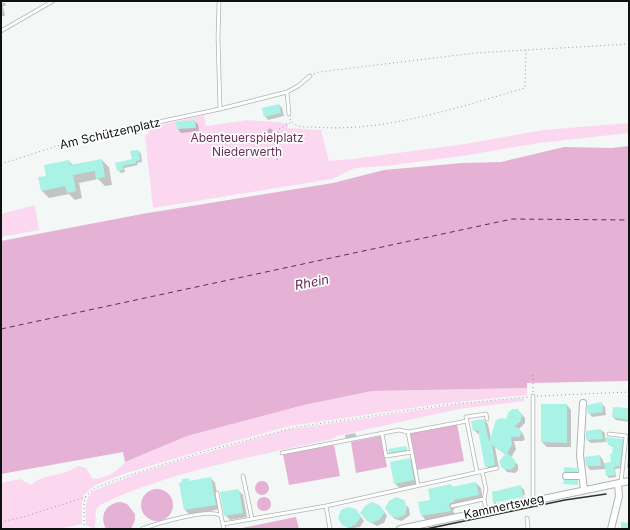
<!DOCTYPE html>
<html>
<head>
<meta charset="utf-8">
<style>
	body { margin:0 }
	#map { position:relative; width:630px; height:530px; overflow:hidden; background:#f3f7f6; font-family:Inter,sans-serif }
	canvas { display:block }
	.frame { position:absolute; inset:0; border:2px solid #0f1110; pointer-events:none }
</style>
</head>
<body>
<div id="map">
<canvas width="630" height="530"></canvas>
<div class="frame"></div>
</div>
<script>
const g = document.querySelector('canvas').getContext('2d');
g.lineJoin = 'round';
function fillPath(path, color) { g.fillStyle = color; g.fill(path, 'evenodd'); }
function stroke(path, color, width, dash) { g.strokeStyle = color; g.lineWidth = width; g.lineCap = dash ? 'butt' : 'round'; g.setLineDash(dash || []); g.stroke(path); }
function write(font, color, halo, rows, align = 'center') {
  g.font = font + ' Inter,sans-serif'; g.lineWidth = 3.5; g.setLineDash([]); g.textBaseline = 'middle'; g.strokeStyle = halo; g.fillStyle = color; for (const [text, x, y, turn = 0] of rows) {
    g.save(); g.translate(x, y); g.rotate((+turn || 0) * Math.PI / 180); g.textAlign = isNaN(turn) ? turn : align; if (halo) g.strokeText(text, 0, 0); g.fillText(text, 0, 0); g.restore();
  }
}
const green = new Path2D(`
	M 204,115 L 206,126 L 248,120 L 288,123 L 288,128 L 321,130 L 329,161 L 353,159 L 465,144 L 543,130 L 629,123 L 629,133 L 539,143 L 462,156 L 385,166 L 355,168 L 332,179 L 153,208 L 145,135 L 149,134 L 148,128 Z
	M 35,205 L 39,230 L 1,237 L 1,214 Z
	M 527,388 L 527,395 L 439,404 L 290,426 L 221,445 L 126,473 L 95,485 L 84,495 L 82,502 L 82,524 L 56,529 L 1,529 L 1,483 L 20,479 L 31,485 C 45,472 62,478 78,466 L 86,468 L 93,479 C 107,478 117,472 125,462 L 187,436 L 304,405 L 372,391 Z
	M 524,398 L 524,401 L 459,409 L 337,436 L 332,439 C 255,457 172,470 100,505 L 96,510 L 95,529 L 86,525 C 86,512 83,501 93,491 L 136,474 L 184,459 L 286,430 L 459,404 Z`);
const water = new Path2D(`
	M 629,146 L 629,381 L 527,383 L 527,388 L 372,391 L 304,405 L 187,436 L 125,462 L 123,452 L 1,474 L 1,241 L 142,214 L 333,183 L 384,170 L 462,163 L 501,162 L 564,147 L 612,148 Z
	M 457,424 L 464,461 L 417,470 L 410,433 Z
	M 381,436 L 387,467 L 356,473 L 351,442 Z
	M 334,445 L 340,476 L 289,485 L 283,454 Z
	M255 488a7 7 0 1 1 14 0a7 7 0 1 1-14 0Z
	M141 505a16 16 0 1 1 32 0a16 16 0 1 1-32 0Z
	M257 504a7 7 0 1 1 14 0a7 7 0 1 1-14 0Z
	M 121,502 L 127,504 L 135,514 L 135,520 L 131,529 L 106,529 C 99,515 106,503 121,502 Z
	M 296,517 L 299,529 L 237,529 Z`);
const shadow = new Path2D(`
	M 1,3 L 5,3 L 6,6 L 3,6 L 5,16 L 1,16 Z
	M 279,105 L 282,108 L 284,116 L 268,120 L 265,116 Z
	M 194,121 L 198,124 L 199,131 L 181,133 L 178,129 L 177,123 Z
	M267.5 131a2.5 2.5 0 1 1 5 0a2.5 2.5 0 1 1-5 0Z
	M 139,151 L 141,154 L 142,162 L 137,163 L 138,165 L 124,168 L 125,172 L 120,173 L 117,163 L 133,160 Z
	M 102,160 L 109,167 L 112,185 L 105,186 L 98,179 L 79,183 L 82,198 L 75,200 L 69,194 L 49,198 L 42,191 L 47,176 L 69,161 L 73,165 Z
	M 602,404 L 605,407 L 606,415 L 592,417 L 589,413 Z
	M 567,405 L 571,410 L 571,447 L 547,447 L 542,442 Z
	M 518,410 L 525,418 L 525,423 L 519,429 L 523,434 L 525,439 L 523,441 L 514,441 L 516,449 L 511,458 L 518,465 L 518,470 L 515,473 L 507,472 L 503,467 L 506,455 L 495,447 L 499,469 L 490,470 L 486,466 L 480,434 L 478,434 L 474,430 L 484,420 L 488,424 L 491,439 Z
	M 629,410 L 629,422 L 616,420 L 613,417 Z
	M 601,430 L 605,433 L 605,438 L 622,440 L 625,442 L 622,468 L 615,469 L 616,477 L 609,478 L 607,476 L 606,469 L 590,470 L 587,466 L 600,456 L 603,460 L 604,464 L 612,463 L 614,447 L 611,446 L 607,442 L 591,443 L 587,440 Z
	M 355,433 L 357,437 L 347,439 L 345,437 L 345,435 Z
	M 406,447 L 408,452 L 392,454 L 390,452 Z
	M 628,458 L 629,458 L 629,470 L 627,467 Z
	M 410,459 L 414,464 L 418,485 L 400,488 L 395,484 Z
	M 211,478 L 215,483 L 220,509 L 190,515 L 185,510 L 180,483 L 188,479 L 191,482 Z
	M 476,483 L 481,488 L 483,500 L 458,504 L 459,507 L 455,508 L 453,511 L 455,515 L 427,521 L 422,516 L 431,501 L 451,485 L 453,488 Z
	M 521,487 L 524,490 L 525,495 L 496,502 L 496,504 L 526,497 L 526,500 L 497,506 L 494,503 L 493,492 Z
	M 238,490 L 243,495 L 247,517 L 230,520 L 225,515 Z
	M 400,499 L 409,508 L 410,515 L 402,521 L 395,519 L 391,515 Z
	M 383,510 L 387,516 L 384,523 L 377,526 L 366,520 Z
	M 359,514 L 364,521 L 360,527 L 349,529 L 343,524 Z`);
const ferry = new Path2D(`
	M 1,329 L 512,219 L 629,220`);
const building = new Path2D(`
	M 279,104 L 281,113 L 264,117 L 262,108 Z
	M 195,120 L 196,128 L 177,129 L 176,122 Z
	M 136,150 L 139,150 L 140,160 L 136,161 L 136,163 L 123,166 L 123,170 L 117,171 L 115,163 L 132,159 L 130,151 Z
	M 102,159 L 105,177 L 96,179 L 95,171 L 73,175 L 76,191 L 67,193 L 65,186 L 41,191 L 38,177 L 46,176 L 44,165 L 69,160 L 70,165 Z
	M 602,402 L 603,412 L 588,414 L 587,405 Z
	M 541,404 L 567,404 L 567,443 L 541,442 Z
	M 613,407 L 629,408 L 629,420 L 612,417 Z
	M 512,409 L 518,409 L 522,416 L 520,422 L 514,426 L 520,429 L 521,434 L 519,437 L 511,437 L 512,445 L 507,453 L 515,460 L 515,466 L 510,470 L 502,468 L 499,462 L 505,454 L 492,445 L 495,465 L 485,467 L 478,430 L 473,431 L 471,421 L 484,419 L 489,442 L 496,420 L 501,418 L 506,419 L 508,413 Z
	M 601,429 L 603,439 L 586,440 L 586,431 Z
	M 606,437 L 623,439 L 620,466 L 614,467 L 615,475 L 606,476 L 604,463 L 611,462 L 610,454 L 612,454 L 613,445 L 608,445 L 608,442 L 605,442 Z
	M 406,446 L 407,450 L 389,453 L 388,449 Z
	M 600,455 L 601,466 L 586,466 L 585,457 Z
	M 410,458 L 414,480 L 394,484 L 390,462 Z
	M 564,467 L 577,468 L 577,472 L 564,472 Z
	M 211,477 L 216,505 L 184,510 L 179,483 L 182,482 L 182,479 L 189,478 L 189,481 Z
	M 564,480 L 578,480 L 578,485 L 563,484 Z
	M 476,482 L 479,495 L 454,500 L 454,502 L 450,503 L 449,505 L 451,511 L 421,516 L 418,502 L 430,500 L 428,489 L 451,484 L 451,487 Z
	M 521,485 L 523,497 L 493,503 L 492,492 Z
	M 239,489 L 243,513 L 224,516 L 220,492 Z
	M 396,497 L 404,500 L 407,507 L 405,515 L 397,518 L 390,515 L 385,508 L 389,501 Z
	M 372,502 L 379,505 L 385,512 L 380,519 L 373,523 L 366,520 L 360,513 L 365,506 Z
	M 348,507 L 356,509 L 361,517 L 356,524 L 349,528 L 342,525 L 338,518 L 341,510 Z
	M 621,522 L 629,523 L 629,529 L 621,529 Z`);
const path = new Path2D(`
	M 314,74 L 319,72 L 475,53 L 629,44
	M 290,119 C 294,128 306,127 314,127 C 384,133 459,107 525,88 L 526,50
	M 277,160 L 280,153 L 278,130 L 291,122
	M 1,164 L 76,140 L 131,128
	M 533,392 L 533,374
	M 537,396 L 629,392
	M 1,522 L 23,517 L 86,497
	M 84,529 L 84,502 L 86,496 L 95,488 L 127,476 L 206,451 L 297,427 L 445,405 L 528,397`);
const lane = new Path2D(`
	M 219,1 L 218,38 L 220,109
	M 1,31 L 53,1
	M 287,92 L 289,114
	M 135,127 L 220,109 L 287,92 L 298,86 L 310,76
	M 533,396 L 533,501
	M 408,432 L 418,485
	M 382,434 L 386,456 L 412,452
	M 609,434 L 626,436 L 621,482
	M 282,453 L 399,430 L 408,432 L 467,421
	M 477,472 L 466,417 L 486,414 L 487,419
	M 243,476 L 252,519
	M 217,493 L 221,515
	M 484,499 L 486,510
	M 326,506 L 497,468
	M 452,506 L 484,499 L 486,489 L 482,471
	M 527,518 L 528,529
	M 223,524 L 326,506 L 330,529
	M 142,529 C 155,524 211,507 221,516 L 224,529`);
const street = new Path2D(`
	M 583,403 L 580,455 L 584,490
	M 566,476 L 582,476
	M 400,529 L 629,481
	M 611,529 L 619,496 L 618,484`);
const rail = new Path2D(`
	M 426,529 L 565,500 L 606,494`);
const streetNames = [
	["Am Schützenplatz",110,134,-13],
	["Kammertsweg",504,507,-12]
];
const parkNames = [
	["Abenteuerspielplatz",247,138],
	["Niederwerth",247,152]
];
const waterNames = [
	["Rhein",312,283,-11]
];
fillPath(green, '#fcd8f0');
fillPath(water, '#e5b2d5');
fillPath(shadow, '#0003');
stroke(ferry, '#652957', 1, [5, 4]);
fillPath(building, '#a8f2e6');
stroke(lane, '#b1b5b4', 4.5);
stroke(street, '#b1b5b4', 8);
stroke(path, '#969a99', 1, [1, 3]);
stroke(lane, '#fff', 3);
stroke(street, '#fff', 6);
stroke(rail, '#303231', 1.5);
write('12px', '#0f1110', '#fff', streetNames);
write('12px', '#6d305e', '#fff', parkNames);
write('italic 13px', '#652957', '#fff', waterNames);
</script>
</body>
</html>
